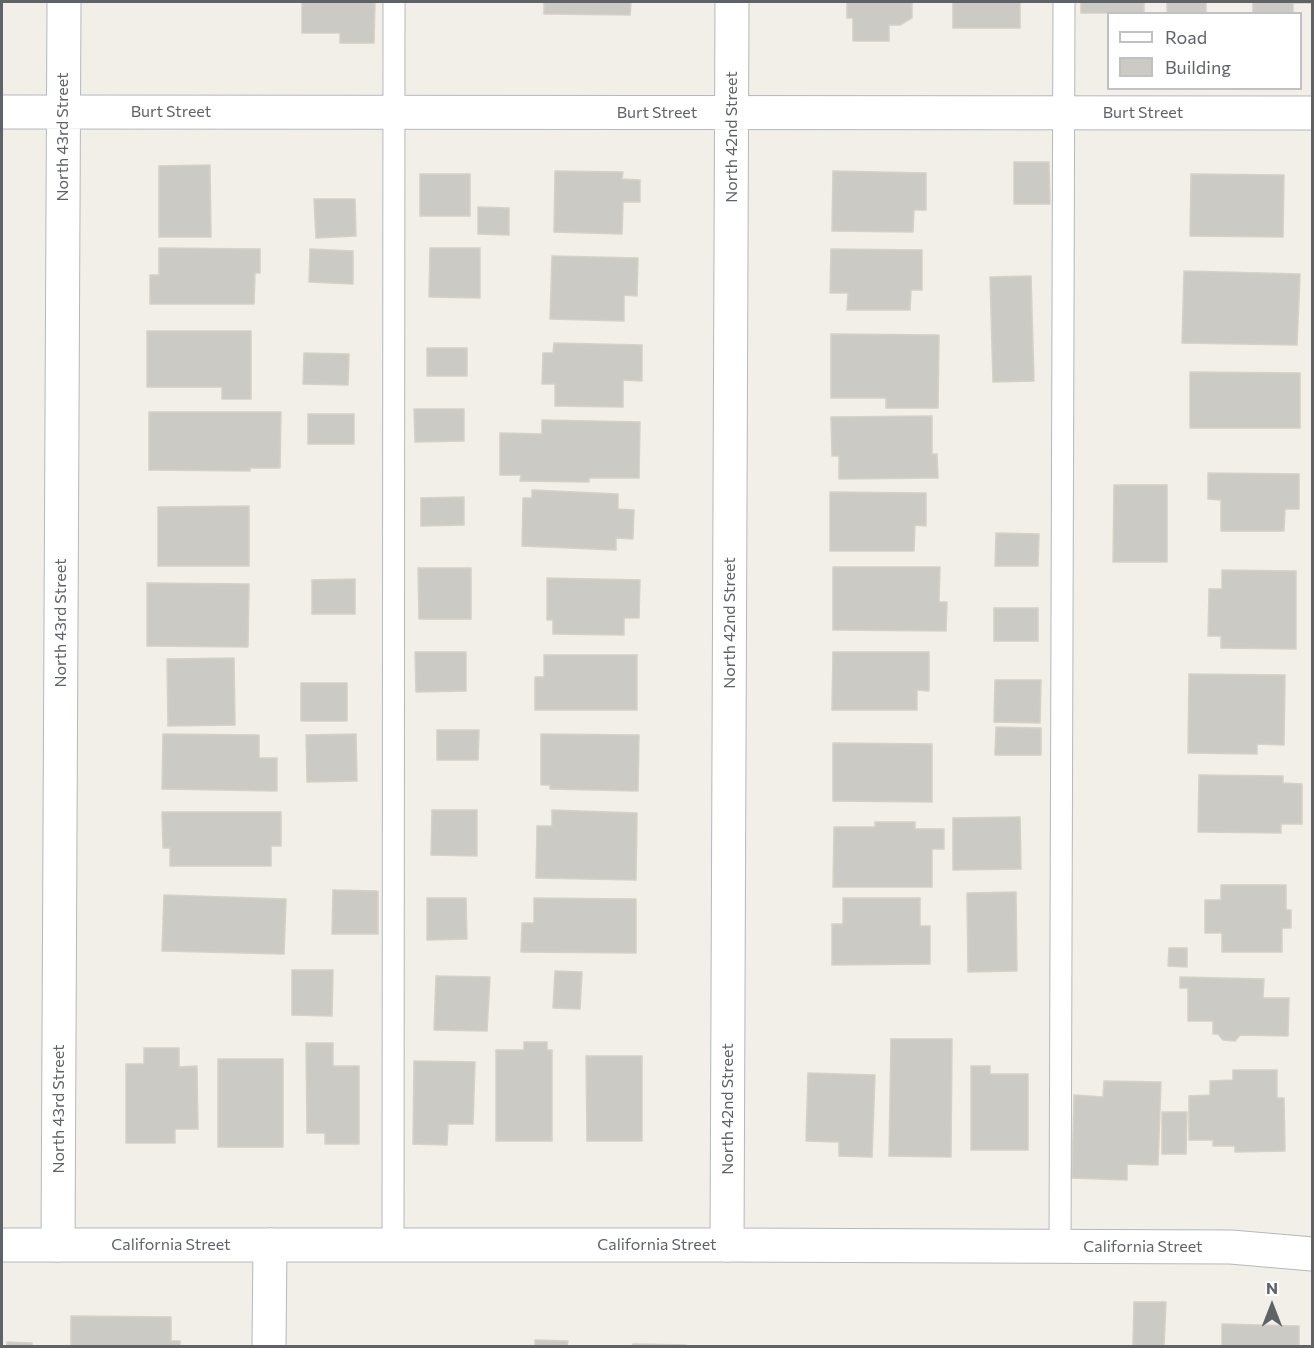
<!DOCTYPE html>
<html>
<head>
<meta charset="utf-8">
<style>
	body { margin:0 }
	#map { position:relative; width:1314px; height:1348px; overflow:hidden; background:#f1efe8; font-family:Commissioner,sans-serif }
	canvas { display:block }
	.frame { position:absolute; inset:0; border:3px solid #5f6368; pointer-events:none }
	.legend { position:absolute; left:1107px; top:12px; width:195px; height:78px; box-sizing:border-box; background:#fff; border:2px solid #bfc1c3; margin:0; padding:8px 10px; list-style:none; font-size:18px; color:#5f6368 }
	.legend li { display:flex; align-items:center; gap:12px; height:30px }
	.legend b { width:30px; border:2px solid #bfc1c3 }
	.north { position:absolute; left:1242px; top:1276px; width:60px; height:60px; -webkit-text-stroke:4px #fff; paint-order:stroke; rotate:0deg; font-size:16px; font-weight:700; line-height:24px; text-align:center; color:#5f6368 }
	.north::after { content:''; display:block; margin:auto; width:21px; height:27px; background:#5f6368; clip-path:polygon(50% 0,100% 100%,50% 72%,0 100%) }
</style>
</head>
<body>
<div id="map">
<canvas width="1314" height="1348"></canvas>
<div class="frame"></div>
<ul class="legend">
<li><b style="height:8px;background:#fff"></b>Road</li>
<li><b style="height:16px;background:#cccac5"></b>Building</li>
</ul>
<div class="north">N</div>
</div>
<script>
const g = document.querySelector('canvas').getContext('2d');
g.lineJoin = 'round';
function fillPath(path, color) { g.fillStyle = color; g.fill(path, 'evenodd'); }
function stroke(path, color, width, dash) { g.strokeStyle = color; g.lineWidth = width; g.lineCap = dash ? 'butt' : 'round'; g.setLineDash(dash || []); g.stroke(path); }
function write(font, color, halo, rows, align = 'center') {
  g.font = font + ' Commissioner,sans-serif'; g.lineWidth = 6; g.setLineDash([]); g.textBaseline = 'middle'; g.strokeStyle = halo; g.fillStyle = color; for (const [text, x, y, turn = 0] of rows) {
    g.save(); g.translate(x, y); g.rotate((+turn || 0) * Math.PI / 180); g.textAlign = isNaN(turn) ? turn : align; if (halo) g.strokeText(text, 0, 0); g.fillText(text, 0, 0); g.restore();
  }
}
const building = new Path2D(`
	M 302,2 L 375,2 L 374,43 L 340,43 L 340,33 L 302,33 Z
	M 544,2 L 631,2 L 630,15 L 544,14 Z
	M 847,2 L 912,2 L 912,18 L 900,25 L 889,25 L 889,41 L 853,41 L 853,18 L 847,18 Z
	M 953,2 L 1020,2 L 1020,28 L 953,28 Z
	M 1081,2 L 1144,2 L 1144,13 L 1081,13 Z
	M 1167,2 L 1206,2 L 1206,14 L 1167,14 Z
	M 1253,2 L 1312,2 L 1312,3 L 1293,3 L 1293,14 L 1253,14 Z
	M 1014,162 L 1049,162 L 1050,204 L 1014,204 Z
	M 210,165 L 211,237 L 159,237 L 159,166 Z
	M 555,171 L 623,172 L 622,179 L 640,180 L 640,202 L 623,202 L 622,234 L 554,232 Z
	M 833,171 L 926,173 L 926,210 L 914,210 L 913,232 L 832,231 Z
	M 420,174 L 470,174 L 470,216 L 420,216 Z
	M 1191,174 L 1284,175 L 1283,237 L 1190,236 Z
	M 314,199 L 355,199 L 356,236 L 316,238 Z
	M 478,207 L 509,208 L 509,235 L 478,234 Z
	M 159,248 L 260,249 L 260,273 L 255,273 L 254,304 L 150,304 L 150,275 L 159,275 Z
	M 430,248 L 480,248 L 480,298 L 429,297 Z
	M 310,249 L 353,251 L 353,284 L 309,282 Z
	M 831,249 L 922,250 L 922,290 L 911,290 L 910,310 L 847,310 L 848,293 L 830,293 Z
	M 552,256 L 638,258 L 637,296 L 624,295 L 624,321 L 550,319 Z
	M 1184,271 L 1300,274 L 1297,345 L 1182,343 Z
	M 1031,276 L 1034,381 L 993,382 L 990,277 Z
	M 147,331 L 251,331 L 251,399 L 222,399 L 222,387 L 147,387 Z
	M 831,334 L 939,335 L 938,408 L 886,408 L 886,398 L 831,398 Z
	M 554,343 L 642,345 L 642,381 L 623,380 L 623,407 L 555,406 L 555,384 L 542,384 L 543,353 L 553,353 Z
	M 427,348 L 467,348 L 467,376 L 427,376 Z
	M 304,353 L 349,354 L 348,385 L 303,384 Z
	M 1190,372 L 1300,373 L 1300,428 L 1190,428 Z
	M 414,409 L 464,409 L 464,441 L 415,442 Z
	M 149,412 L 281,412 L 280,468 L 250,468 L 250,471 L 149,470 Z
	M 308,414 L 354,414 L 354,444 L 308,444 Z
	M 932,416 L 932,454 L 937,454 L 938,478 L 839,479 L 839,456 L 832,456 L 831,417 Z
	M 542,420 L 640,422 L 639,478 L 589,478 L 589,482 L 520,481 L 521,475 L 500,475 L 500,433 L 542,434 Z
	M 1208,473 L 1299,474 L 1299,509 L 1285,509 L 1284,531 L 1221,531 L 1221,500 L 1208,499 Z
	M 1114,485 L 1167,485 L 1167,562 L 1113,562 Z
	M 532,490 L 618,494 L 618,509 L 634,510 L 633,539 L 616,538 L 616,550 L 522,546 L 523,498 L 532,498 Z
	M 830,492 L 926,493 L 926,526 L 915,525 L 914,551 L 830,551 Z
	M 464,497 L 464,525 L 421,526 L 421,498 Z
	M 249,506 L 249,566 L 158,566 L 158,507 Z
	M 996,533 L 1039,534 L 1038,566 L 995,566 Z
	M 833,567 L 940,567 L 939,602 L 947,602 L 946,631 L 833,630 Z
	M 418,568 L 471,568 L 471,619 L 419,619 Z
	M 1222,570 L 1296,571 L 1296,649 L 1221,648 L 1221,636 L 1208,636 L 1209,589 L 1222,589 Z
	M 547,578 L 640,580 L 639,618 L 624,618 L 624,635 L 553,634 L 553,620 L 547,620 Z
	M 355,579 L 355,614 L 312,614 L 312,580 Z
	M 147,583 L 249,584 L 248,647 L 147,646 Z
	M 994,608 L 1038,608 L 1038,641 L 994,641 Z
	M 415,652 L 466,652 L 466,691 L 416,692 Z
	M 833,652 L 929,652 L 929,691 L 917,690 L 917,710 L 832,710 Z
	M 544,655 L 637,655 L 637,710 L 535,710 L 535,677 L 544,677 Z
	M 234,658 L 235,725 L 168,726 L 167,659 Z
	M 1189,674 L 1285,675 L 1284,745 L 1257,744 L 1257,754 L 1188,753 Z
	M 995,680 L 1041,680 L 1040,723 L 994,722 Z
	M 301,683 L 347,683 L 347,721 L 301,721 Z
	M 996,727 L 1041,728 L 1041,755 L 995,755 Z
	M 437,730 L 479,730 L 478,760 L 437,760 Z
	M 163,734 L 259,735 L 259,758 L 277,758 L 277,791 L 162,789 Z
	M 356,734 L 357,781 L 307,782 L 306,735 Z
	M 541,734 L 639,735 L 638,791 L 550,789 L 550,785 L 541,785 Z
	M 833,743 L 932,744 L 932,802 L 833,801 Z
	M 1199,775 L 1283,776 L 1283,783 L 1302,784 L 1302,824 L 1281,824 L 1281,833 L 1198,832 Z
	M 432,810 L 477,810 L 477,856 L 431,855 Z
	M 552,810 L 637,813 L 636,880 L 536,878 L 537,826 L 552,826 Z
	M 162,812 L 281,812 L 281,846 L 271,846 L 271,866 L 170,866 L 170,848 L 163,848 Z
	M 1020,817 L 1021,869 L 953,870 L 953,818 Z
	M 875,822 L 915,822 L 915,829 L 944,829 L 944,849 L 932,849 L 932,887 L 833,887 L 834,827 L 875,827 Z
	M 1221,885 L 1286,885 L 1286,910 L 1291,910 L 1291,928 L 1282,928 L 1282,952 L 1222,952 L 1222,933 L 1205,933 L 1205,900 L 1221,900 Z
	M 333,890 L 378,891 L 378,934 L 332,934 Z
	M 1016,892 L 1017,971 L 968,972 L 967,893 Z
	M 164,895 L 286,899 L 284,954 L 162,951 Z
	M 427,898 L 466,898 L 467,939 L 427,940 Z
	M 534,898 L 636,899 L 636,953 L 521,952 L 522,923 L 534,923 Z
	M 843,898 L 920,898 L 920,926 L 930,926 L 930,964 L 832,965 L 832,924 L 843,924 Z
	M 1169,948 L 1187,948 L 1187,967 L 1168,966 Z
	M 292,970 L 333,970 L 332,1016 L 292,1015 Z
	M 555,971 L 582,972 L 580,1009 L 553,1008 Z
	M 436,976 L 490,977 L 487,1031 L 434,1030 Z
	M 1180,977 L 1264,979 L 1263,998 L 1289,998 L 1288,1036 L 1240,1035 L 1235,1041 L 1223,1040 L 1218,1034 L 1213,1034 L 1213,1021 L 1188,1021 L 1188,988 L 1180,988 Z
	M 891,1039 L 952,1039 L 951,1157 L 889,1156 Z
	M 524,1042 L 547,1042 L 547,1050 L 552,1050 L 552,1141 L 496,1141 L 496,1050 L 524,1050 Z
	M 306,1043 L 333,1043 L 333,1066 L 359,1066 L 359,1144 L 325,1144 L 325,1133 L 307,1133 Z
	M 144,1048 L 179,1048 L 179,1067 L 197,1066 L 198,1129 L 175,1129 L 175,1143 L 126,1143 L 126,1064 L 144,1064 Z
	M 586,1056 L 642,1056 L 642,1141 L 587,1141 Z
	M 218,1059 L 283,1059 L 283,1147 L 218,1147 Z
	M 414,1061 L 475,1062 L 473,1124 L 448,1124 L 447,1145 L 413,1144 Z
	M 971,1066 L 990,1066 L 990,1074 L 1028,1074 L 1028,1150 L 971,1150 Z
	M 1233,1070 L 1277,1070 L 1277,1098 L 1284,1098 L 1285,1151 L 1235,1152 L 1235,1146 L 1213,1146 L 1213,1140 L 1189,1140 L 1189,1096 L 1210,1095 L 1210,1081 L 1233,1080 Z
	M 808,1073 L 875,1075 L 872,1157 L 839,1156 L 839,1142 L 806,1141 Z
	M 1104,1081 L 1161,1082 L 1158,1165 L 1127,1164 L 1127,1180 L 1072,1178 L 1074,1095 L 1103,1097 Z
	M 1162,1112 L 1187,1112 L 1186,1154 L 1162,1154 Z
	M 1134,1302 L 1166,1302 L 1164,1346 L 1133,1346 Z
	M 71,1316 L 171,1317 L 171,1341 L 180,1341 L 180,1346 L 71,1346 Z
	M 1222,1324 L 1299,1326 L 1299,1346 L 1222,1346 Z
	M 535,1340 L 568,1341 L 567,1346 L 535,1346 Z
	M 7,1342 L 32,1343 L 32,1346 L 7,1346 Z
	M 633,1344 L 686,1345 L 686,1346 L 632,1346 Z`);
const service = new Path2D(`
	M 393,1245 L 394,2
	M 1060,1247 L 1064,2`);
const minor = new Path2D(`
	M 2,112 L 1312,113
	M 58,1245 L 64,2
	M 727,1245 L 732,2
	M 269,1346 L 270,1245`);
const tertiary = new Path2D(`
	M 2,1245 L 727,1245 L 1231,1247 L 1312,1254`);
const streetNames = [
	["Burt Street",171,112],
	["Burt Street",657,113],
	["Burt Street",1143,113],
	["North 43rd Street",63,137,-90],
	["North 42nd Street",732,137,-90],
	["North 43rd Street",61,623,-90],
	["North 42nd Street",730,623,-90],
	["North 43rd Street",59,1109,-90],
	["North 42nd Street",728,1109,-90],
	["California Street",171,1245],
	["California Street",657,1245],
	["California Street",1143,1247]
];
fillPath(building, '#cccac5');
stroke(building, '#d6d1c6', 1.5);
stroke(service, '#b5b8bc', 23);
stroke(minor, '#b5b8bc', 35);
stroke(tertiary, '#b5b8bc', 35);
stroke(service, '#fff', 21);
stroke(minor, '#fff', 33);
stroke(tertiary, '#fff', 33);
write('16px', '#5f6368', '#fff', streetNames);
</script>
</body>
</html>
